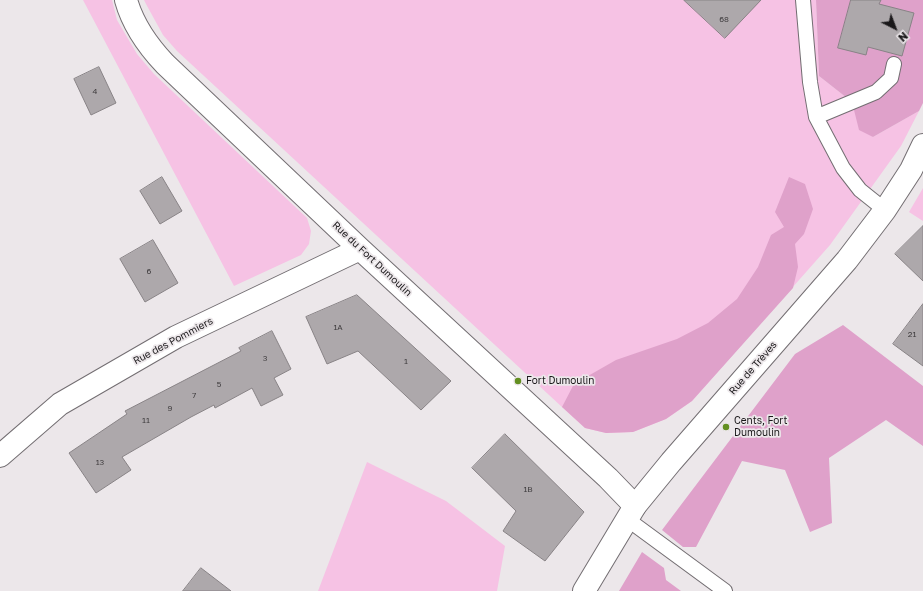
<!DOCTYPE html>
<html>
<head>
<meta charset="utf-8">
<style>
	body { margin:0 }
	#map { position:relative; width:923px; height:591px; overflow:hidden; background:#ece7ea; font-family:"Golos Text",sans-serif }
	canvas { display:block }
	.north { position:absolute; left:875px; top:8px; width:40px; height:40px; -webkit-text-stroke:3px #ece7ea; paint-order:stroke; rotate:138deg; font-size:11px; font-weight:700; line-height:16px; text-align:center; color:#1a181a }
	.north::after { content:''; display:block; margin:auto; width:14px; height:18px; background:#1a181a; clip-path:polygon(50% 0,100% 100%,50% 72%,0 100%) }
</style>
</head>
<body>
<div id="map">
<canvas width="923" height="591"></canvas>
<div class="north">N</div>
</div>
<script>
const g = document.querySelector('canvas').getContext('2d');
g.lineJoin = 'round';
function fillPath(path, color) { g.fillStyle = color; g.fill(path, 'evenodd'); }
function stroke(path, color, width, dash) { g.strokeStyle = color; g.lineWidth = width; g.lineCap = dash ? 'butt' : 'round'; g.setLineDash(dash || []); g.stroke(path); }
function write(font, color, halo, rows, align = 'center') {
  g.font = font + ' "Golos Text",sans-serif'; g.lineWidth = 3.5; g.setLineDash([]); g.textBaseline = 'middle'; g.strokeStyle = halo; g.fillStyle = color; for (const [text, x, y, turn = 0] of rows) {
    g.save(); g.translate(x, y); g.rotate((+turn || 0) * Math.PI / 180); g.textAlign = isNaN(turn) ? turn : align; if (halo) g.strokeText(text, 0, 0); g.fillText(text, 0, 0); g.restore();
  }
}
const green = new Path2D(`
	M 83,0 L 112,0 L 117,20 L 137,54 L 154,74 L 307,218 L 311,231 L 309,244 L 301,255 L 234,286 Z
	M 144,0 L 816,0 L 819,76 L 852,102 L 873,137 L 919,111 L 901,146 L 830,245 L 692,401 L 666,419 L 633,432 L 606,433 L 585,428 L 562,407 L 177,51 L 163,35 L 146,4 Z
	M 923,188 L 923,221 L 909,212 Z
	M 367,462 L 446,501 L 505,546 L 497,591 L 318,591 Z`);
const forest = new Path2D(`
	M 816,0 L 923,0 L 923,103 L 919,111 L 873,137 L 859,130 L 852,102 L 819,76 Z
	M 789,177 L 805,184 L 813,209 L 804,234 L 795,244 L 798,267 L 793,288 L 692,401 L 666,419 L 633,432 L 606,433 L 585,428 L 562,407 L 574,384 L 616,360 L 677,339 L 708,323 L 737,299 L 758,267 L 771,235 L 784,227 L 775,212 Z
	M 843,325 L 923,386 L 923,446 L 886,420 L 829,458 L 832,523 L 810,532 L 785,470 L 742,461 L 696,547 L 683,547 L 662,530 L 795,354 Z
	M 642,552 L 664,568 L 666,580 L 681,591 L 619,591 Z`);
const building = new Path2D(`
	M 684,0 L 761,0 L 725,38 Z
	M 851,0 L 881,0 L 879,4 L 914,13 L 902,56 L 868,47 L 866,55 L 838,48 Z
	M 99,67 L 116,103 L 91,115 L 74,79 Z
	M 162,177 L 182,211 L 160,224 L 140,191 Z
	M 923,226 L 923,281 L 895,254 Z
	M 153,240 L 178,283 L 145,302 L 120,259 Z
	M 357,295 L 451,381 L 421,410 L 358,351 L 327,364 L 306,317 Z
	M 923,304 L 923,366 L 893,344 Z
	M 272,331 L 291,369 L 274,378 L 283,395 L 261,406 L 252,388 L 215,408 L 214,405 L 191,417 L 122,457 L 131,470 L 96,493 L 69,453 L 127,414 L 125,411 L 241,351 L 239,348 Z
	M 505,434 L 584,512 L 545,561 L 503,531 L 516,511 L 472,468 Z
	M 201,568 L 231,591 L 183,591 Z`);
const service = new Path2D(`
	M 803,0 L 810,82 L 816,117 L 843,168 L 860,190 L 885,210
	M 816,117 L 876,92 L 891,78 L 894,64
	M 627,519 L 725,591`);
const minor = new Path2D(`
	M 126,0 C 133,25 147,45 165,64 L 360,249 L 608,478 L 635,506
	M 0,456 L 60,404 L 176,337 L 360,249`);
const primary = new Path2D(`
	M 584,591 L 635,506 L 671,462 L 847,260 L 885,210 L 911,170 L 923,145`);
const markers = [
	[518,381,4,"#638f21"],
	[726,427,4,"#638f21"]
];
const numberNames = [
	["68",724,19],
	["4",95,91],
	["6",149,271],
	["1A",338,327],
	["21",912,334],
	["3",265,358],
	["1",406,361],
	["5",219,384],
	["7",194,395],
	["9",170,408],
	["11",146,420],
	["13",100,462],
	["1B",528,489]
];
const streetNames = [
	["Rue du Fort Dumoulin",372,259,43],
	["Rue des Pommiers",173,341,-28],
	["Rue de Trèves",753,368,-49]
];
const poiNames = [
	["Fort Dumoulin",526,381],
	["Cents, Fort",734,421],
	["Dumoulin",734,433]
];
fillPath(green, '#f6c2e4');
fillPath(forest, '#dfa1ca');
fillPath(building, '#ada8ab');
stroke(building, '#888386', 1);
stroke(service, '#736e72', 16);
stroke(minor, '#736e72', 24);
stroke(primary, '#736e72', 24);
stroke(service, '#fff', 14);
stroke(minor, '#fff', 22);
stroke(primary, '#fff', 22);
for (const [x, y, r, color] of markers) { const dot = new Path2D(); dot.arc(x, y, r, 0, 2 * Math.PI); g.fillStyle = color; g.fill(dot); stroke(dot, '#ece7ea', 1.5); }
write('8px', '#3f3c3e', null, numberNames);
write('10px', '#1a181a', '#ece7ea', streetNames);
write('10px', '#1a181a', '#ece7ea', poiNames, 'left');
</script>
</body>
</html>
